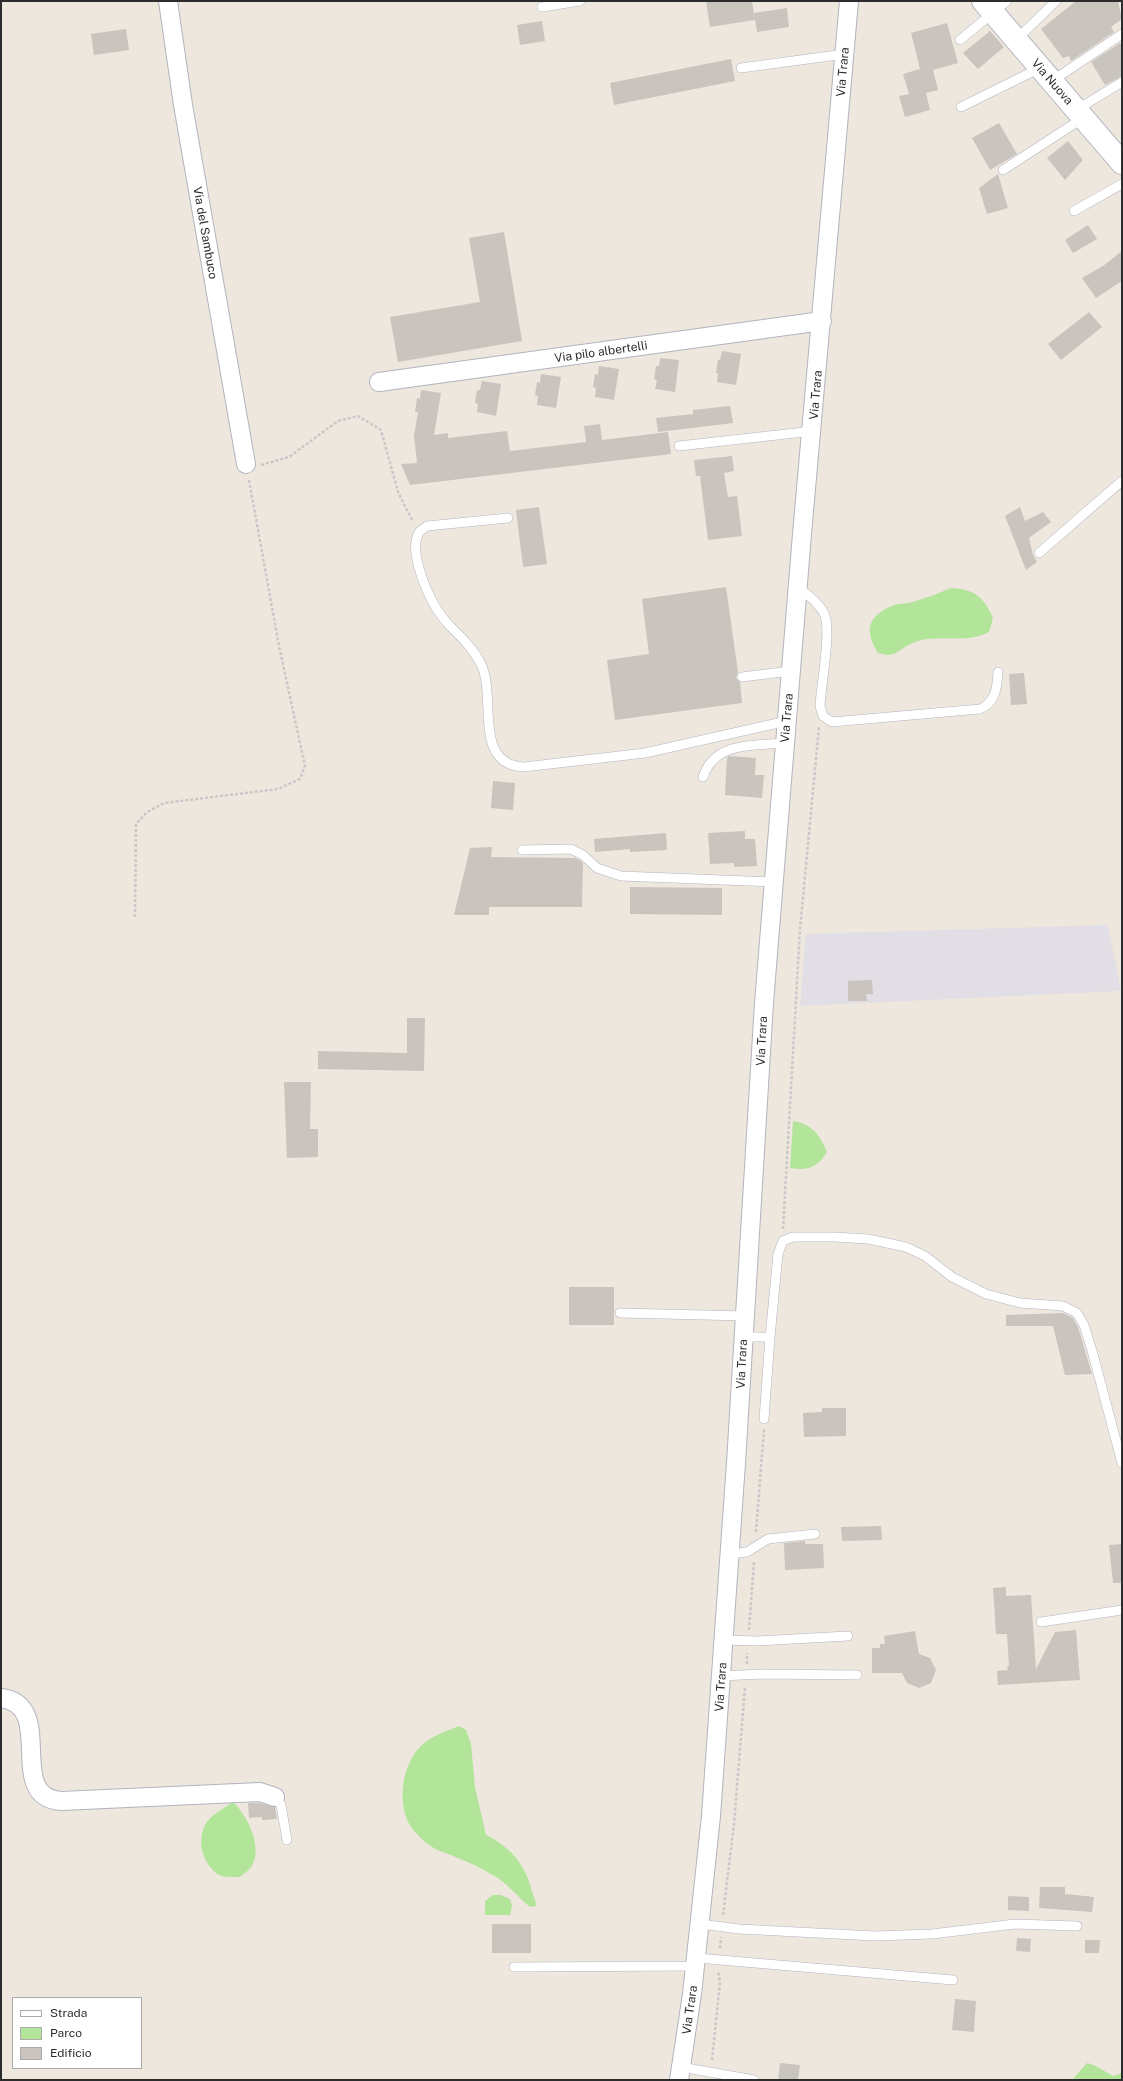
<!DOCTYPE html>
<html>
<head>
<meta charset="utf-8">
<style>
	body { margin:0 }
	#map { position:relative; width:1123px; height:2081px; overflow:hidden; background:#eee7de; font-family:"Public Sans",sans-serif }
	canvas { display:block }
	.frame { position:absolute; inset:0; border:2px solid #2c2c2c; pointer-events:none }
	.legend { position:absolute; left:12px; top:1997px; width:130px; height:72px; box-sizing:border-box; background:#fff; border:1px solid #ababab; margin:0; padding:5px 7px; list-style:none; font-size:12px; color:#2c2c2c }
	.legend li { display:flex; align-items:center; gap:8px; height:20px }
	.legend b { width:20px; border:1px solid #ababab }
</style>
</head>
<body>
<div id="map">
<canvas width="1123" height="2081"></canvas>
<div class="frame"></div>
<ul class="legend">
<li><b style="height:5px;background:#fff"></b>Strada</li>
<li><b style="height:11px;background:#b2e59a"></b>Parco</li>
<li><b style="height:11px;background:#c9c4bd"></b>Edificio</li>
</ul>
</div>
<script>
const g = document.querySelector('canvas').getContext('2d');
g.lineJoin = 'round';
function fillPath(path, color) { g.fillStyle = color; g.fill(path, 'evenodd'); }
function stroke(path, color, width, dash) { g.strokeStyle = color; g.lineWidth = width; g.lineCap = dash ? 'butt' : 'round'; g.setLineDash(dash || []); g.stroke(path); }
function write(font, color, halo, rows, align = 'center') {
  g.font = font + ' "Public Sans",sans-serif'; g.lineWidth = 3; g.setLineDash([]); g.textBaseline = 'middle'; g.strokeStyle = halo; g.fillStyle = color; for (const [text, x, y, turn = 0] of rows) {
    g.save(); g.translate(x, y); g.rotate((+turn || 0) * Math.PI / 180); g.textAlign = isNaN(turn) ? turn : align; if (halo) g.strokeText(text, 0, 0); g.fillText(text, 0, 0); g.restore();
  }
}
const industrial = new Path2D(`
	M 1108,925 L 1121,991 L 800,1006 L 806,934 Z`);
const green = new Path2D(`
	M 951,588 C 974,589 984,597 993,618 L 989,632 C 963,645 939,633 915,642 C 898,648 898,659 878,653 C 865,631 866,617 892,606 C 898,603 906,604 913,602 C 926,598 939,593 951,588 Z
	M 793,1121 C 812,1124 820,1135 827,1152 C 817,1168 807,1171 790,1168 Z
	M 459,1726 L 466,1730 L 471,1744 L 475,1787 L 486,1835 C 509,1846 524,1863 531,1888 C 533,1895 536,1900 536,1906 L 530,1907 C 516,1896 507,1882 491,1874 C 481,1868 471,1863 460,1859 C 448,1853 435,1851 425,1842 C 418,1836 409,1826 406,1817 C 399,1795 403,1766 419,1748 C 430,1736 445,1732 459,1726 Z
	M 233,1802 C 247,1815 262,1845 253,1864 C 251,1869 244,1873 240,1877 C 232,1877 222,1878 216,1873 C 202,1861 197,1841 205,1825 C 210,1815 225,1808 233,1802 Z
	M 493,1895 L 501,1895 L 510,1899 L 512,1906 L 510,1915 L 485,1915 L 485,1901 Z
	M 1087,2063 C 1097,2065 1104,2071 1113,2076 L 1122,2073 L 1122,2080 L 1072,2080 Z`);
const building = new Path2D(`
	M 706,1 L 752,1 L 755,20 L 710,27 Z
	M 1076,1 L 1118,1 L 1122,19 L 1111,27 L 1114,32 L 1071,61 L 1069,56 L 1063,58 L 1041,29 Z
	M 787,8 L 789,27 L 757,32 L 754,13 Z
	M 542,21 L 545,41 L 520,45 L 517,25 Z
	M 947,23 L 958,63 L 933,70 L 938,90 L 926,93 L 930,110 L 905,117 L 899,96 L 909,94 L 903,74 L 920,69 L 911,33 Z
	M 126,29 L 129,50 L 94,55 L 91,34 Z
	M 990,31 L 1004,47 L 978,69 L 963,53 Z
	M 1120,43 L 1122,46 L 1122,76 L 1105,85 L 1091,62 Z
	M 731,59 L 735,81 L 614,105 L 610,83 Z
	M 999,123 L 1017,154 L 990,170 L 972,138 Z
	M 1068,141 L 1083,160 L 1065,180 L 1047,158 Z
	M 998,174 L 1008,208 L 987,214 L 979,188 Z
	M 1088,225 L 1097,239 L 1073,253 L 1065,240 Z
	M 504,232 L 522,341 L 398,362 L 390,317 L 480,302 L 469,238 Z
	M 1122,251 L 1122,281 L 1096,298 L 1082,278 L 1103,266 Z
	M 1089,312 L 1102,327 L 1061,360 L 1048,344 Z
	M 722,351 L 741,354 L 736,385 L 717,382 L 718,373 L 716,373 L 718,360 L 720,360 Z
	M 660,358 L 679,360 L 675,392 L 655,389 L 657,380 L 654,379 L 656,366 L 659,366 Z
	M 599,366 L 619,369 L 614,400 L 595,397 L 596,388 L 593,387 L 595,374 L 598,375 Z
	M 541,374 L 561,377 L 556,408 L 537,405 L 538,396 L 535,395 L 537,382 L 540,383 Z
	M 482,381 L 501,384 L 496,416 L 477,412 L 478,404 L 475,403 L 477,390 L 480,390 Z
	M 421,390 L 441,393 L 434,435 L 448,433 L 448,438 L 507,431 L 510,451 L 586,442 L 584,426 L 600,424 L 602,440 L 668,432 L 671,454 L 410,485 L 401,464 L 417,463 L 414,436 L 418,412 L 415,412 L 417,398 L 420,399 Z
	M 730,406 L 733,423 L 658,432 L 656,418 L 693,414 L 693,410 Z
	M 732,456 L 734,471 L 724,473 L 728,497 L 737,496 L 742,536 L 708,540 L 700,476 L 696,476 L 694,460 Z
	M 539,507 L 547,564 L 523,567 L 516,510 Z
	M 1020,507 L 1025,521 L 1043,512 L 1051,522 L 1029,538 L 1033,555 L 1037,562 L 1026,570 L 1005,516 Z
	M 726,587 L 738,672 L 736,678 L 740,682 L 742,703 L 615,720 L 607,660 L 649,654 L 642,599 Z
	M 1024,673 L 1027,704 L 1011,705 L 1009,674 Z
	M 729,756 L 756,758 L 755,775 L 764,775 L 762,798 L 725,795 L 727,758 Z
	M 493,781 L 515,783 L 513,810 L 491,808 Z
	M 745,831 L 745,839 L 755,839 L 757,866 L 734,867 L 734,863 L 710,864 L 708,833 Z
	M 666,833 L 667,850 L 630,852 L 630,849 L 595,852 L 594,839 Z
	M 492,847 L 491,857 L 575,858 L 580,860 L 583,863 L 582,907 L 489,907 L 489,915 L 454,915 L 470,848 Z
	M 630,887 L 722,888 L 722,915 L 630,914 Z
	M 872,980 L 873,994 L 866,994 L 867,1001 L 848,1001 L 848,981 Z
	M 407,1018 L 425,1018 L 424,1071 L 318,1069 L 318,1051 L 407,1053 Z
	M 284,1082 L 311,1082 L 310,1129 L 318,1129 L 318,1157 L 287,1158 Z
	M 569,1287 L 614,1287 L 614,1325 L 569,1325 Z
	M 1063,1313 L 1073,1318 L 1078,1327 L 1092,1374 L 1065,1375 L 1053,1326 L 1006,1326 L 1006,1315 Z
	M 822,1408 L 846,1408 L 846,1436 L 804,1437 L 803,1413 L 822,1412 Z
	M 881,1526 L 882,1540 L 842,1541 L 841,1527 Z
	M 805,1541 L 805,1544 L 823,1544 L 824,1568 L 785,1570 L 784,1543 Z
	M 1122,1544 L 1122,1583 L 1113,1583 L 1109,1545 Z
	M 1006,1587 L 1006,1596 L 1031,1595 L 1036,1669 L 1055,1632 L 1076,1630 L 1080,1680 L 998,1685 L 997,1671 L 1008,1670 L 1007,1666 L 1009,1666 L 1007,1634 L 996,1634 L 993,1588 Z
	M 915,1631 L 919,1654 L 930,1658 L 936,1670 L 931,1683 L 919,1688 L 907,1683 L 902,1673 L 872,1673 L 872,1648 L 880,1648 L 880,1644 L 885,1644 L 884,1636 Z
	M 248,1803 L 259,1803 L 275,1807 L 277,1819 L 262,1820 L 262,1817 L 249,1818 Z
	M 1040,1887 L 1065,1887 L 1065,1894 L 1094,1897 L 1092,1912 L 1039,1908 Z
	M 1008,1896 L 1029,1897 L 1029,1911 L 1008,1910 Z
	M 492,1924 L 531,1924 L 531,1953 L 492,1953 Z
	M 1017,1938 L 1031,1939 L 1030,1952 L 1016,1951 Z
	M 1085,1940 L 1100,1940 L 1099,1953 L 1085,1953 Z
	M 955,1999 L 976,2001 L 974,2032 L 952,2030 Z
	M 780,2063 L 800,2065 L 798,2080 L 778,2080 Z`);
const path = new Path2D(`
	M 261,465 L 289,457 L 338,421 L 358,416 L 381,430 L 398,492 L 413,522
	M 135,917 L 136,824 L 147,812 L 164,803 L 278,789 L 300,779 L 305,766 L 279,646 L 249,480
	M 783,1229 L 800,929 L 819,727
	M 756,1532 L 764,1429
	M 749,1630 L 754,1561
	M 747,1664 L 747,1653
	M 723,1915 L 734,1824 L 745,1687
	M 720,1948 L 721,1937
	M 712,2060 L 720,1982 L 718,1971`);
const service = new Path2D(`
	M 542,7 L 580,1
	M 960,40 L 1007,1
	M 1016,40 L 1056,1
	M 741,68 L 845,54
	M 1052,81 L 1122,34
	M 961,107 L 1040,68
	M 1076,110 L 1122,82
	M 1003,170 L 1083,118
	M 1074,211 L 1122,184
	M 679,446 L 813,431
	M 508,518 L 427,526 L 419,532 C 413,544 416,556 419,568 C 425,589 433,607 448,624 C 460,636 473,648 481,664 C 497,696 472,765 524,767 L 645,753 L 787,721
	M 1039,553 L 1122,481
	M 798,587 C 807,595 821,604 825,616 C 831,634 821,685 820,706 L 823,716 L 832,722 L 980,709 C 996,702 997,688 998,672
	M 742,677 L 791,671
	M 703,777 C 715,741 754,746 785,743
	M 522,850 L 571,849 L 583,855 L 597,868 L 621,876 L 774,882
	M 620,1313 L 745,1316
	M 744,1337 L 770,1337 L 778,1254 L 783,1241 L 793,1237 L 834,1237 L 868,1239 L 906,1247 L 925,1256 L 952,1277 L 986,1294 L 1020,1303 L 1063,1306 L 1077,1313 L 1084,1325 L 1093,1354 L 1122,1463
	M 764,1419 L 770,1337
	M 730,1554 L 747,1552 L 768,1539 L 815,1534
	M 1041,1622 L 1122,1610
	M 724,1640 L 757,1641 L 848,1636
	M 721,1676 L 762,1674 L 857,1675
	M 275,1797 L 281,1805 L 287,1840
	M 700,1924 L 739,1929 L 875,1936 L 932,1934 L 1015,1924 L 1077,1926
	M 697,1958 L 953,1980
	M 514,1967 L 696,1966
	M 681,2067 L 754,2080`);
const minor = new Path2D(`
	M 168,1 L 183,105 L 246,464
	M 379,382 L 822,321
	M 1,1698 C 58,1705 4,1797 61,1801 L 260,1792 L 275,1797
	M 679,2080 L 692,1994 L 711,1816 L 736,1463 L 764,1003 L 802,534 L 849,1`);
const secondary = new Path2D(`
	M 983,1 L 1122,163`);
const streetNames = [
	["Via Trara",843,72,-85],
	["Via Nuova",1052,82,49],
	["Via del Sambuco",205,233,80],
	["Via pilo albertelli",601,352,-8],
	["Via Trara",816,395,-85],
	["Via Trara",787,718,-85],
	["Via Trara",762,1041,-87],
	["Via Trara",742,1364,-87],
	["Via Trara",721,1687,-86],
	["Via Trara",690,2010,-82]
];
fillPath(industrial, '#e1dee6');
fillPath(green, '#b2e59a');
fillPath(building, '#c9c4bd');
stroke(service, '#b2b4bf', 10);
stroke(minor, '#b2b4bf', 20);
stroke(secondary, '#b2b4bf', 24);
stroke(path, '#c8c8c8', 2.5, [3, 2]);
stroke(service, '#fff', 9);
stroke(minor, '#fff', 18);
stroke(secondary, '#fff', 22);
write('12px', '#2c2c2c', '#fff', streetNames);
</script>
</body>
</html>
